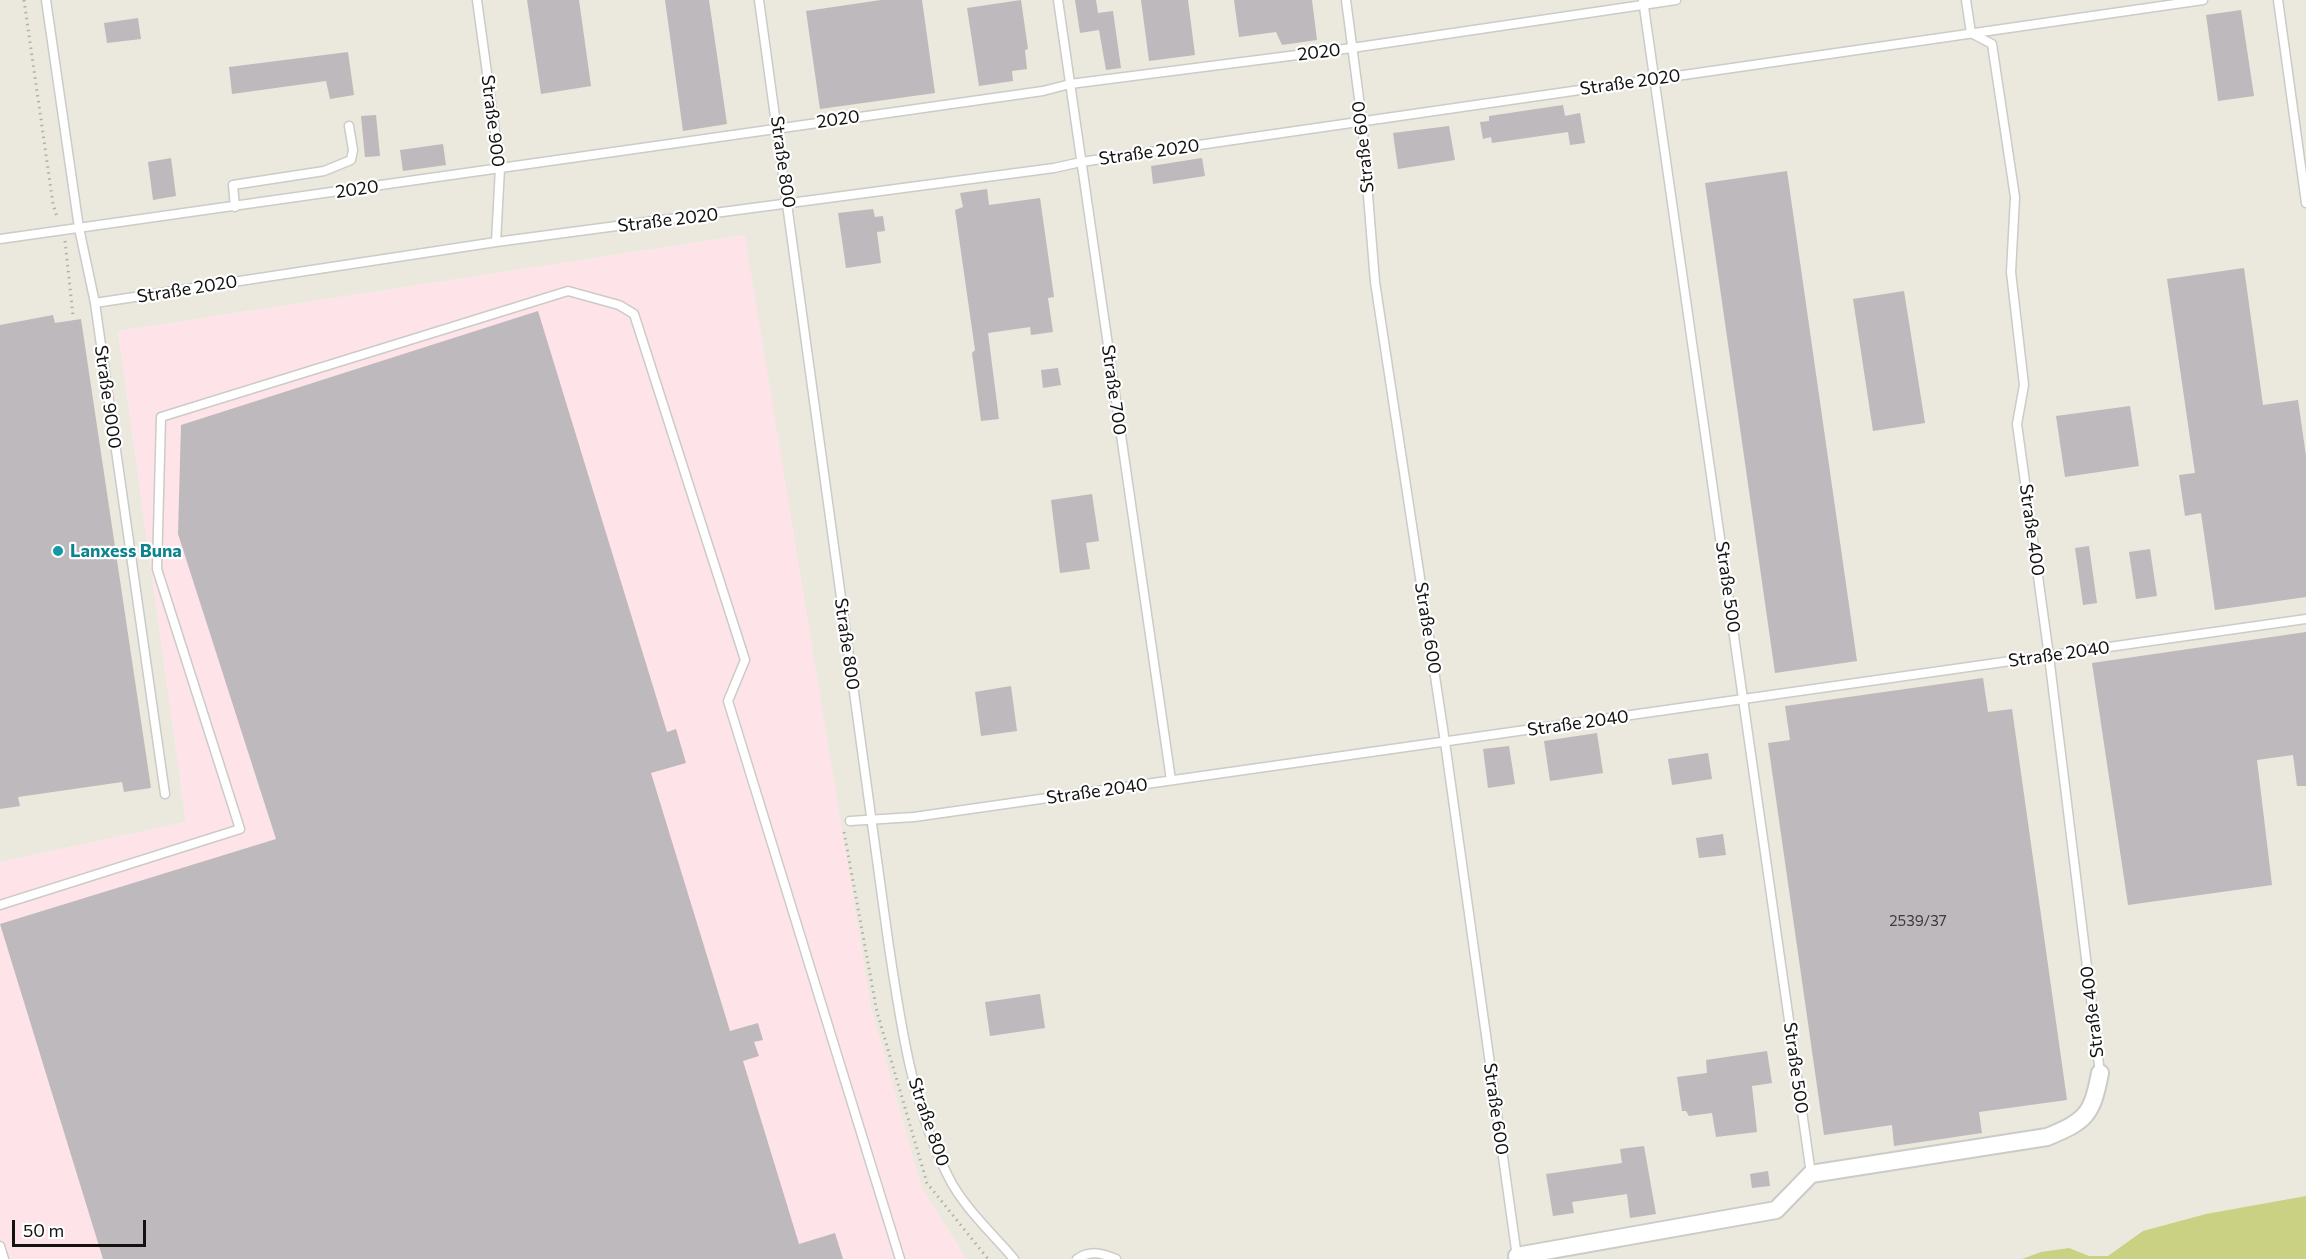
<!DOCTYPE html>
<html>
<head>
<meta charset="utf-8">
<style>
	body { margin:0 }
	#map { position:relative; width:2306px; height:1259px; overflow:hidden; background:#f6f5f1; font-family:Commissioner,sans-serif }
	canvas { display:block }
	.scale { position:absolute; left:12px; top:1220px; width:134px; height:27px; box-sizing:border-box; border:3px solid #131211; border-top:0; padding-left:8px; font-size:18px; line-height:21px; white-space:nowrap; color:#131211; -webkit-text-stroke:4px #fff; paint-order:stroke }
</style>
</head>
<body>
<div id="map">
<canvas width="2306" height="1259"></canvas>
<div class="scale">50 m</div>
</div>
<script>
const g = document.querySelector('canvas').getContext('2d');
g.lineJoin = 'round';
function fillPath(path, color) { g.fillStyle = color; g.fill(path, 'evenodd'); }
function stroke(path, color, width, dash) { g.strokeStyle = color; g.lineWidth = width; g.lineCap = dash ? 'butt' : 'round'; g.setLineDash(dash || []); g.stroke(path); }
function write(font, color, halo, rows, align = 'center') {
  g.font = font + ' Commissioner,sans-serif'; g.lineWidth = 4.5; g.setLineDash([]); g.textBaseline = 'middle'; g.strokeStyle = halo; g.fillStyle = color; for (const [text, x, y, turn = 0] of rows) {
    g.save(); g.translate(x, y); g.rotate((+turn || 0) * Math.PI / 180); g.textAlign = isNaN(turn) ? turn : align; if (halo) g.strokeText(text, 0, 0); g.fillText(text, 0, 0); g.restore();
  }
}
const commercial = new Path2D(`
	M 746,235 L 871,1006 L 921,1186 L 966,1259 L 0,1259 L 0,862 L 186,822 L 118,331 Z`);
const built = new Path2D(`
	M 0,0 L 2306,0 L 2306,1259 L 966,1259 L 921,1186 L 871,1007 L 745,235 L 118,331 L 186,822 L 0,862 Z`);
const green = new Path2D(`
	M 2306,1196 L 2306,1259 L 2022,1259 L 2041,1252 L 2069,1248 L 2089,1256 L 2108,1256 L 2143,1231 L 2206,1214 Z`);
const building = new Path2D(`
	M 527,0 L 579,0 L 591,86 L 541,94 Z
	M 665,0 L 709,0 L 727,124 L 683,131 Z
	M 881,0 L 922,0 L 935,93 L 820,109 L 806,11 Z
	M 1021,0 L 1028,49 L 1025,50 L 1027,69 L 1012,71 L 1013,81 L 979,86 L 967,8 Z
	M 1075,0 L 1096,0 L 1098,13 L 1113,11 L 1121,68 L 1106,70 L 1099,30 L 1080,33 Z
	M 1141,0 L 1188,0 L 1195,55 L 1149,61 Z
	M 1234,0 L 1312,0 L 1317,40 L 1282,45 L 1276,32 L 1239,37 Z
	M 2241,10 L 2254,96 L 2218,101 L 2206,15 Z
	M 138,18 L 141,39 L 107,43 L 104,23 Z
	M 348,52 L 354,95 L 330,99 L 326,81 L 232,94 L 229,67 Z
	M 1563,105 L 1565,116 L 1580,113 L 1585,143 L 1570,145 L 1568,132 L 1492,143 L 1491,137 L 1483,139 L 1480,122 L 1489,121 L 1489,116 Z
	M 376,115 L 380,156 L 365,157 L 361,116 Z
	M 1449,126 L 1455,160 L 1398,169 L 1393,133 Z
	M 443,144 L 446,165 L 403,171 L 400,150 Z
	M 171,158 L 176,196 L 153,200 L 148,162 Z
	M 1202,158 L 1205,176 L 1153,184 L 1151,166 Z
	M 1787,171 L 1857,661 L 1775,673 L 1705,183 Z
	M 987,189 L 989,205 L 1040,198 L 1054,297 L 1048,298 L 1053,332 L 1031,335 L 1030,327 L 988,333 L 999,419 L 981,421 L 972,353 L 975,350 L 955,210 L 963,207 L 960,193 Z
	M 873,209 L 875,217 L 883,216 L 885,231 L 877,232 L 881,263 L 846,268 L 838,213 Z
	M 2244,268 L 2263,405 L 2298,400 L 2306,456 L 2306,597 L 2215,610 L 2201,513 L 2185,516 L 2179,475 L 2195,473 L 2167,279 Z
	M 1904,291 L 1925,423 L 1873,431 L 1853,299 Z
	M 538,311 L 667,732 L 676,729 L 686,763 L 651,773 L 730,1031 L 758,1023 L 763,1040 L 754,1042 L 759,1056 L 743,1061 L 799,1244 L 835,1233 L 843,1259 L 103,1259 L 0,924 L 276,839 L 178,534 L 181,425 Z
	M 53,315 L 55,323 L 81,319 L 151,788 L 124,792 L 122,782 L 18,797 L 20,806 L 0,809 L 0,325 Z
	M 1058,368 L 1061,385 L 1043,388 L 1041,370 Z
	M 2130,406 L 2139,466 L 2065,477 L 2056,416 Z
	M 1092,494 L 1099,541 L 1086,543 L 1090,569 L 1060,573 L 1051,500 Z
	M 2089,546 L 2097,603 L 2083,605 L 2075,548 Z
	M 2150,549 L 2157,596 L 2136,599 L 2129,552 Z
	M 2306,632 L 2306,786 L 2297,786 L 2293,755 L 2257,760 L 2272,885 L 2128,905 L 2092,663 Z
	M 1983,678 L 1988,712 L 2012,709 L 2067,1100 L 1979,1112 L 1982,1133 L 1894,1146 L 1892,1125 L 1824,1135 L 1768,743 L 1790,740 L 1785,706 Z
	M 1011,686 L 1017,731 L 981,736 L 975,692 Z
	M 1597,733 L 1603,773 L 1550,781 L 1544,741 Z
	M 1509,746 L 1515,784 L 1488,788 L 1483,749 Z
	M 1708,753 L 1712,779 L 1672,785 L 1668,759 Z
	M 1723,834 L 1726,855 L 1699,858 L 1696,838 Z
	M 1040,994 L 1045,1028 L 990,1036 L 985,1002 Z
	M 1767,1051 L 1772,1083 L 1752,1086 L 1757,1132 L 1716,1137 L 1712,1113 L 1689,1116 L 1686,1111 L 1682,1111 L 1677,1077 L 1707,1073 L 1706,1060 Z
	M 1644,1146 L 1656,1214 L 1630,1218 L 1627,1194 L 1572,1202 L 1574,1213 L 1553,1216 L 1546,1174 L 1622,1163 L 1620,1149 Z
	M 1768,1171 L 1770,1186 L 1752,1188 L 1750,1174 Z`);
const path = new Path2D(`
	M 24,0 L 53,204 L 57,217
	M 65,241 L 73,316
	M 844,832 L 877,1012 L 927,1183 L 988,1259`);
const lane = new Path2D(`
	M 46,0 L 79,228 L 95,303 L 165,794
	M 477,0 L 500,168 L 496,242
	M 759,0 L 888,940 C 900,1020 911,1103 948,1176 C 963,1207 992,1233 1014,1259
	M 1058,0 L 1171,780
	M 1346,0 L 1362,121 L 1375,282 L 1445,742 L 1517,1257
	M 1643,0 L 1811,1174
	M 1966,0 L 1971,33 L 1992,44 L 2015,197 L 2011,272 L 2024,385 L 2017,424 L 2049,656 L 2100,1073
	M 2278,0 L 2306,203
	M 235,207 L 233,185 L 324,171 L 351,160 L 353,150 L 349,126
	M 0,239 L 1043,91 L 1070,84 L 1352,48 L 1676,0
	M 95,303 L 496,242 L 1054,168 L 1081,162 L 2203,0
	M 850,821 L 914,817 L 2306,619
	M 0,905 L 240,829 L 157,569 L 161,417 L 568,291 L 619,305 L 634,314 L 745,660 L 728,701 L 900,1259
	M 0,1246 L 4,1259
	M 1077,1259 C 1090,1250 1102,1253 1116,1259`);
const street = new Path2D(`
	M 1517,1256 L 1776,1210 L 1811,1174 L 2047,1137 C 2086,1121 2092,1115 2100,1073`);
const markers = [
	[58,551,6,"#0f9aa8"]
];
const numberNames = [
	["2539/37",1918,921]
];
const streetNames = [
	["2020",1319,52,-7],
	["Straße 2020",1630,82,-8],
	["2020",838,119,-8],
	["Straße 900",493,121,83],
	["Straße 600",1363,147,-96],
	["Straße 2020",1149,152,-8],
	["Straße 800",783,162,82],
	["2020",357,189,-8],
	["Straße 2020",668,220,-7],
	["Straße 2020",187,289,-9],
	["Straße 700",1114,390,82],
	["Straße 9000",108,397,82],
	["Straße 400",2032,530,82],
	["Straße 500",1728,587,82],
	["Straße 600",1428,628,81],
	["Straße 800",847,644,82],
	["Straße 2040",2059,654,-8],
	["Straße 2040",1578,723,-8],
	["Straße 2040",1097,791,-8],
	["Straße 400",2092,1012,-97],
	["Straße 500",1796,1068,82],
	["Straße 600",1496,1109,82],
	["Straße 800",929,1122,71]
];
const cultureNames = [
	["Lanxess Buna",70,551]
];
fillPath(commercial, '#fee3e9');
fillPath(built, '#ebe8dd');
fillPath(green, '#cad182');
fillPath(building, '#bdb9bc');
stroke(lane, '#cbcbc7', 11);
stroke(street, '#cbcbc7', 20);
stroke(path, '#b0afac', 3, [1.5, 4.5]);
stroke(lane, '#fff', 8);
stroke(street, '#fff', 16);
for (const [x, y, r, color] of markers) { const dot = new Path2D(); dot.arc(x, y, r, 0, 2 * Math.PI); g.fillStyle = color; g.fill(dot); stroke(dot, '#fff', 2); }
write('15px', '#3e3c3c', null, numberNames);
write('18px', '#131211', '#fff', streetNames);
write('bold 18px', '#0d838f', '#fff', cultureNames, 'left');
</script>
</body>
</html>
